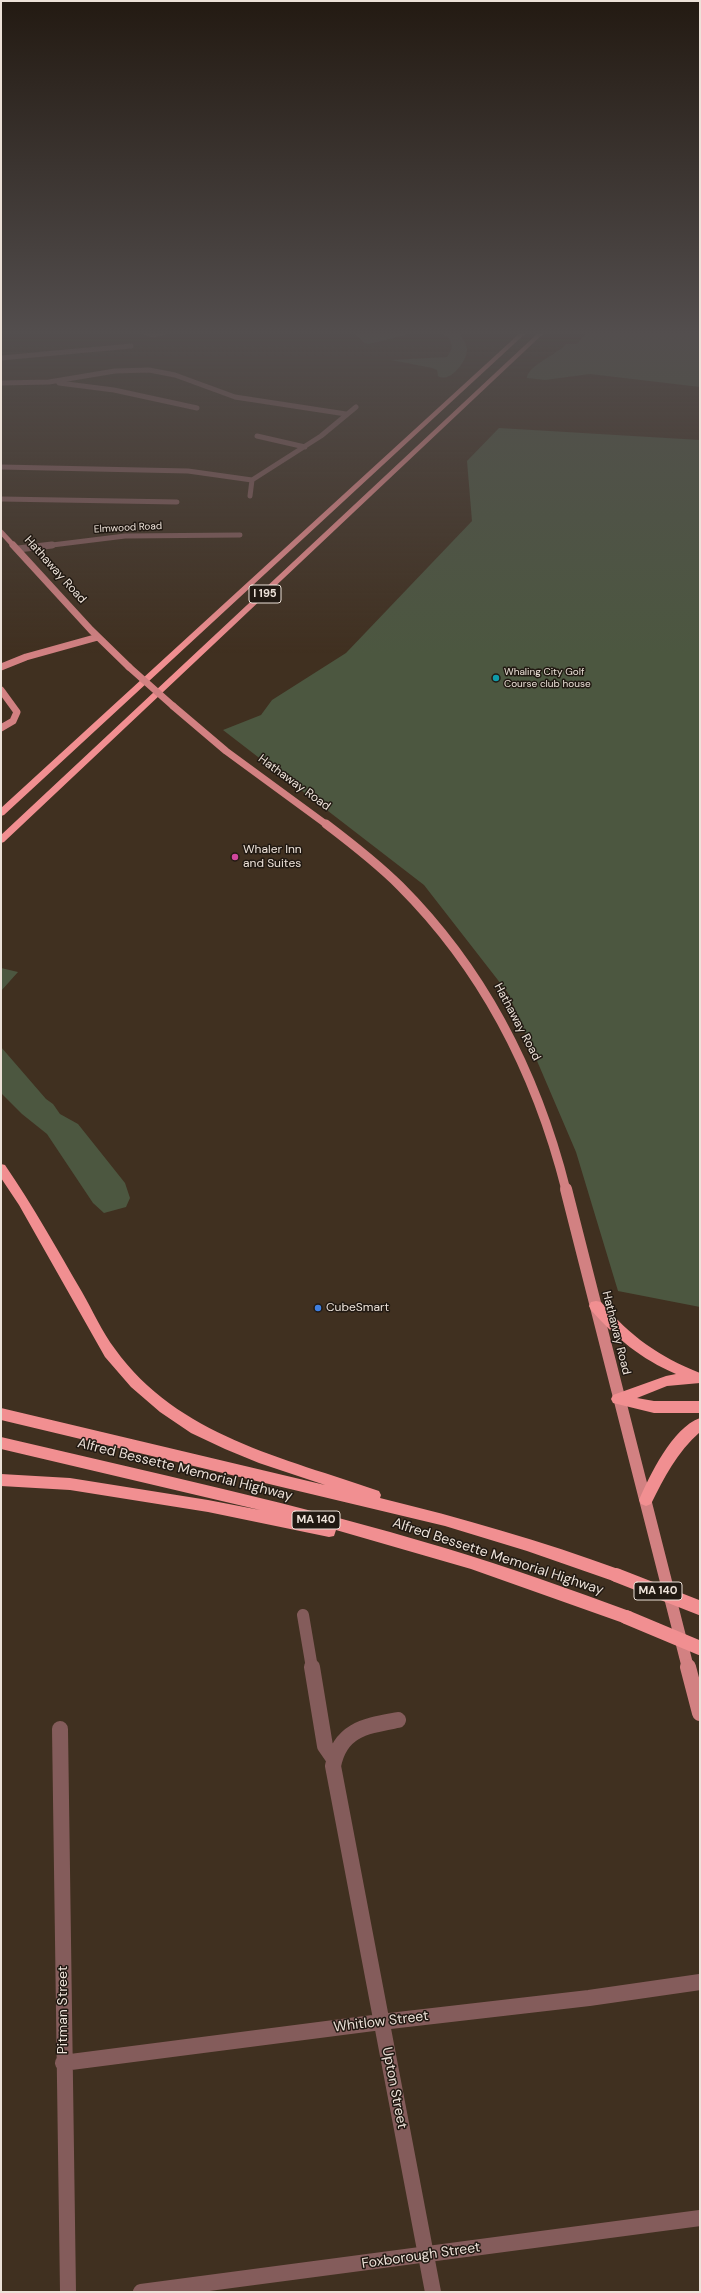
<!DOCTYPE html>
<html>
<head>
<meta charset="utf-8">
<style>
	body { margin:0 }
	#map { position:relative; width:701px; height:2293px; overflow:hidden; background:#403020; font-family:"DM Sans",sans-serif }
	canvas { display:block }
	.frame { position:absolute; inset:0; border:2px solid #ece1d8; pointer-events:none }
</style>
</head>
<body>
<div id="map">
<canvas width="701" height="2293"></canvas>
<div class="frame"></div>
</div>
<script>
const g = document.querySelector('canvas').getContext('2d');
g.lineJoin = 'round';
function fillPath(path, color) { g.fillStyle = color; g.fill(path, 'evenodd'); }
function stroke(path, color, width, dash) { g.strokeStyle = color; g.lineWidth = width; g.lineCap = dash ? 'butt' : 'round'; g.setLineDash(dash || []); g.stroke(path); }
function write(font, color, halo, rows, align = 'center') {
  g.font = font + ' "DM Sans",sans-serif'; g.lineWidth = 3; g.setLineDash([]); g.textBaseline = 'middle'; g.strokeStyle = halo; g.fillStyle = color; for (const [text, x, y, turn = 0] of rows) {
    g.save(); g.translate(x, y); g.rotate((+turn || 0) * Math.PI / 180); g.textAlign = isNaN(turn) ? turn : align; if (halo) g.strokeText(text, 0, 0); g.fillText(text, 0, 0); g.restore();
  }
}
const green = new Path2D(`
	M 354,332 L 460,332 C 461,339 467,342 467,349 C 468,360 450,384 438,376 L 437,370 L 432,368 L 391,360 L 447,357 L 452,348 C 451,344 451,340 448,337 C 432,322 386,342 368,344 L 364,343 Z
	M 587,332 L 700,332 L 700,387 L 590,374 L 545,380 L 527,378 C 527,366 558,354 566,344 L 577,344 Z
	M 499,428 L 700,440 L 700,1307 L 618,1291 L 576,1152 L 508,993 L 424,885 L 223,730 L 261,715 L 272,700 L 346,653 L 472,521 L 467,461 Z
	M 1,968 L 18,972 L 1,991 Z
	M 1,1047 L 46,1099 L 53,1104 L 60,1114 L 78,1124 L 125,1183 L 130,1198 L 126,1207 L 104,1213 L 93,1203 L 47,1134 L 22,1114 L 1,1093 Z`);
const minorFar3 = new Path2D(`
	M 144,332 L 153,335 L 164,332
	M 1,358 L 131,346
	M 1,383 L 49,382 L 115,371 L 149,370 L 175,375 L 235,397 L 346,414
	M 59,383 L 114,390 L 197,408
	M 257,436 L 305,447
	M 1,467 L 188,471 L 252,480
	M 250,496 L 252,480 L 321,436 L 356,407
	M 1,499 L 177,502
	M 44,546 L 125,536 L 240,535`);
const minorFar2 = new Path2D(`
	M 18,549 L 52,545`);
const minorFar1 = new Path2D(`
	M 303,1615 L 312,1668`);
const minor = new Path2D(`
	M 312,1667 L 325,1746 L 334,1759
	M 398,1720 C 366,1726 340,1729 333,1766 L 433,2292
	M 60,1729 L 68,2292
	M 63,2063 L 381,2022 L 589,1998 L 700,1982
	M 141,2292 L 700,2218`);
const majorFar4 = new Path2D(`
	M 1,532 L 14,546`);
const majorFar3 = new Path2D(`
	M 13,545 L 91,630 L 129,667
	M 1,667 L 26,657 L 98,637
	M 1,690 L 17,712 L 13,721 L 1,728
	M 173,706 L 226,751 L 327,825`);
const majorFar2 = new Path2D(`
	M 326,824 C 351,843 377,863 400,886 C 484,970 537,1075 566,1190`);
const majorFar1 = new Path2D(`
	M 566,1189 L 688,1668`);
const major = new Path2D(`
	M 688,1667 L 700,1713`);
const highway = new Path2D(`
	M 521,332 L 527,332 L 4,815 L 1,816 L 1,808 Z
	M 539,332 L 545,332 L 4,842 L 1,843 L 1,835 Z
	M 1,1164 L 5,1165 C 33,1206 57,1249 82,1292 C 93,1311 102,1332 115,1349 C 177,1436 285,1458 379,1491 L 381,1495 L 380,1498 C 462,1518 542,1541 621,1570 L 624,1575 L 621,1580 L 616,1582 L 527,1551 L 445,1526 L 1,1420 L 1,1408 L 325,1485 L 259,1463 L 225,1449 L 191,1433 L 160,1412 L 131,1387 L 105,1357 L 19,1205 L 1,1178 Z
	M 596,1301 L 601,1302 C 631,1337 658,1356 700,1373 L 700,1383 L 667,1386 L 637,1398 L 654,1401 L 700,1401 L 700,1413 L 654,1413 L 613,1403 L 611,1399 L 613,1395 L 666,1376 L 676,1374 C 641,1359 616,1338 591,1310 L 589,1306 L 591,1302 Z
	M 700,1418 L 700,1432 C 677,1452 664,1478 651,1504 L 646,1506 L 641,1504 L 639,1500 C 650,1475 672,1428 700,1418 Z
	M 1,1437 C 150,1472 299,1504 445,1548 C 508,1567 570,1589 632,1612 L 634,1617 L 632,1622 L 626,1624 L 471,1569 L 336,1530 L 334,1536 L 329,1537 L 208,1512 L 70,1490 L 1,1486 L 1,1474 L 70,1478 L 208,1500 L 260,1510 L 1,1449 Z`);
const majorBridge = new Path2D(`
	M 129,667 L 173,706`);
const highwayBridge = new Path2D(`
	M 616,1575 L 700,1608
	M 626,1617 L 700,1648`);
const markers = [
	[496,678,4,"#0f9aa8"],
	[235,857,4,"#d1479c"],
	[318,1308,4,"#3f7fe0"]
];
const farStreetnames = [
	["Elmwood Road",128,528,-3]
];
const farPoinames = [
	["Whaling City Golf",504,672],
	["Course club house",504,684]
];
const shields = [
	[265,594,32],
	[316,1520,48],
	[658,1591,48]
];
const shieldNames = [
	["I 195",265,594],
	["MA 140",316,1520],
	["MA 140",658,1591]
];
const streetNames = [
	["Hathaway Road",55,570,48],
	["Hathaway Road",294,783,36],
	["Hathaway Road",517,1022,62],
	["Hathaway Road",616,1333,76]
];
const poiNames = [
	["Whaler Inn",243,850],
	["and Suites",243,864],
	["CubeSmart",326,1308]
];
const nearStreetnames = [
	["Alfred Bessette Memorial Highway",185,1470,14],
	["Alfred Bessette Memorial Highway",498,1557,18],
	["Pitman Street",63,2010,-90],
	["Whitlow Street",381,2022,-7],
	["Upton Street",394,2088,79],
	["Foxborough Street",421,2256,-8]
];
fillPath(green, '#4c5740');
stroke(minorFar3, '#845c5b', 5);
stroke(minorFar2, '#845c5b', 7);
stroke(minorFar1, '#845c5b', 12);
stroke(minor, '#845c5b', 16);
stroke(majorFar4, '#d28182', 5);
stroke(majorFar3, '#d28182', 7);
stroke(majorFar2, '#d28182', 9);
stroke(majorFar1, '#d28182', 12);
stroke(major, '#d28182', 16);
fillPath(highway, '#f18f91');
stroke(majorBridge, '#d28182', 7);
stroke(highwayBridge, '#f18f91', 14);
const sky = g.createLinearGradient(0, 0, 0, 654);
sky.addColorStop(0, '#231a12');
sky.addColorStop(0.51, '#534e4e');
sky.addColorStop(1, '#534e4e00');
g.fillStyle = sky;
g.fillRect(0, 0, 701, 654);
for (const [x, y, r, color] of markers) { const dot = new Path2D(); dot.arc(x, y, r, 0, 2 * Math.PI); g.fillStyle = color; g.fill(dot); stroke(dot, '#211912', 1.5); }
write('10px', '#ece1d8', '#211912', farStreetnames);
write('10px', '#ece1d8', '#211912', farPoinames, 'left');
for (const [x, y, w] of shields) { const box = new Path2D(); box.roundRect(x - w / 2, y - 9, w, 18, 3); g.fillStyle = '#211912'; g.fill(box); stroke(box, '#ece1d8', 1); }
write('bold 11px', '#ece1d8', null, shieldNames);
write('12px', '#ece1d8', '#211912', streetNames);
write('12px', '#ece1d8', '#211912', poiNames, 'left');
write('14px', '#ece1d8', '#211912', nearStreetnames);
</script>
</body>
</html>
